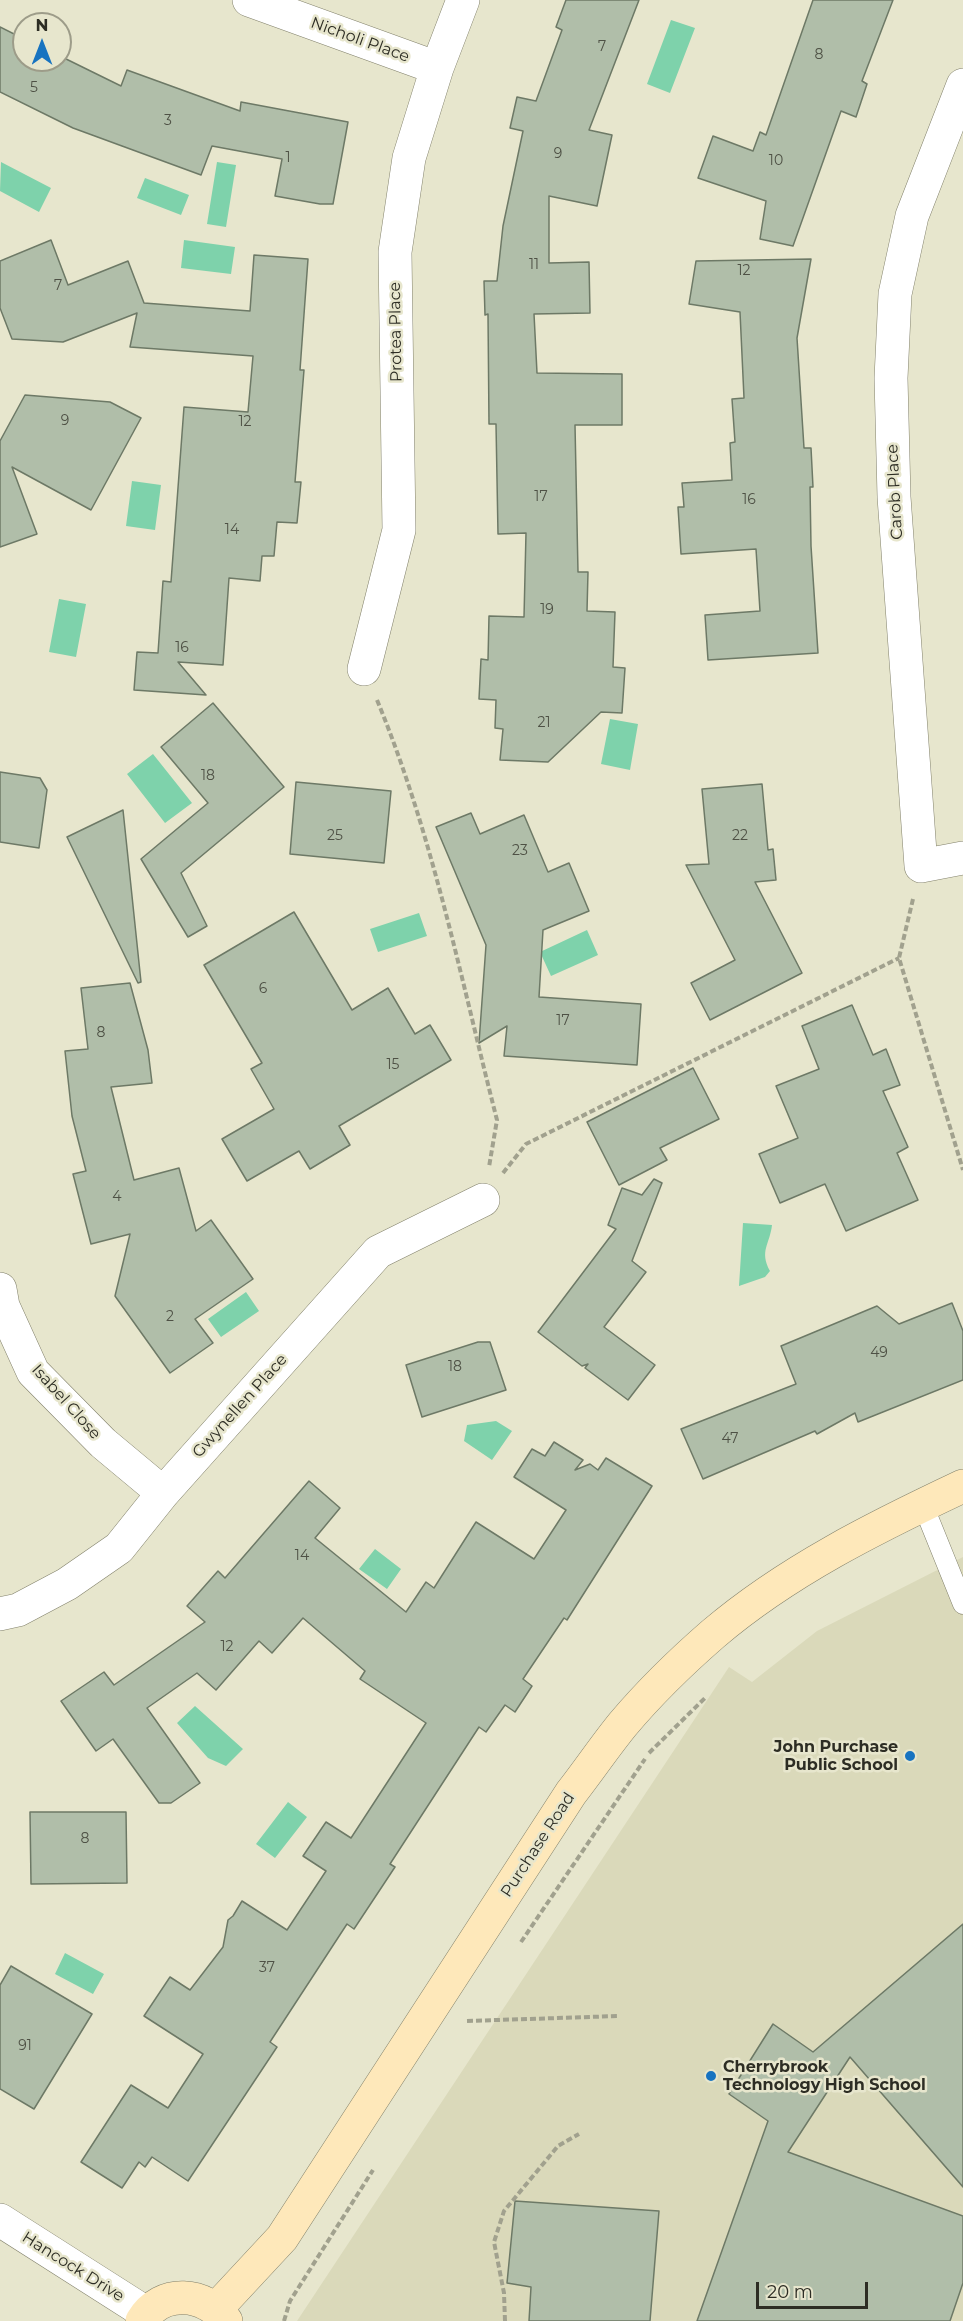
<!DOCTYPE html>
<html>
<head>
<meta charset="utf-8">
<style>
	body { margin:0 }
	#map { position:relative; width:963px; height:2321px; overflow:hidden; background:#e7e6cd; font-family:Montserrat,sans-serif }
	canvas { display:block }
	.north { position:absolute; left:12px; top:12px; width:60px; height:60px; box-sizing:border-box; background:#e7e6cd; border:2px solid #9d9c89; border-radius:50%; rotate:0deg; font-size:16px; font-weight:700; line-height:24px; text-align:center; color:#2d2d24 }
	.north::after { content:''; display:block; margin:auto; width:21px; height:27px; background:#1773c0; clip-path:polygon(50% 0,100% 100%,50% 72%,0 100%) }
	.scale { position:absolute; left:756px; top:2282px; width:112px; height:27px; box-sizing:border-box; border:3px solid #2d2d24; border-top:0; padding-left:8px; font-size:18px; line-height:21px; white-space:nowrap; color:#2d2d24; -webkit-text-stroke:4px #e7e6cd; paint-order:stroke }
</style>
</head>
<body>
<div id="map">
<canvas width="963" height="2321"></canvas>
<div class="north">N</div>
<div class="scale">20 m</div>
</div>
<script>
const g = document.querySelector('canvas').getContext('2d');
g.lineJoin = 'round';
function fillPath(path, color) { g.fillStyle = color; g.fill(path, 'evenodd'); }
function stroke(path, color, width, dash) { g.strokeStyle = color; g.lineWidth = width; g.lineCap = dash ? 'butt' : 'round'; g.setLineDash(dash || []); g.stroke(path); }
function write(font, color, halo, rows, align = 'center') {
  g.font = font + ' Montserrat,sans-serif'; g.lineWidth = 5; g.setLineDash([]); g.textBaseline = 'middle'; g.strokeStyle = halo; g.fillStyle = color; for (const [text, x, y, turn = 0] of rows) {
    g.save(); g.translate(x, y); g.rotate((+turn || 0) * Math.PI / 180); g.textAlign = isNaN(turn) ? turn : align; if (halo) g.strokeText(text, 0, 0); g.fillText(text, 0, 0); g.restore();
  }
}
const built = new Path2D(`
	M 963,1557 L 963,2321 L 297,2321 L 729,1667 L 752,1682 L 817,1631 Z`);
const water = new Path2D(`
	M 671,20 L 695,28 L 670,93 L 647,84 Z
	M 1,162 L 51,188 L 39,212 L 0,191 Z
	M 217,162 L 236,165 L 226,227 L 207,224 Z
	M 145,178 L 189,195 L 181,215 L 137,198 Z
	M 184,240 L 235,247 L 231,274 L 181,268 Z
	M 132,481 L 161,485 L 155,530 L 126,526 Z
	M 59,599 L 86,604 L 76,657 L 49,652 Z
	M 610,719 L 638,724 L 630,770 L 601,764 Z
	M 153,754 L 192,803 L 165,823 L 127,774 Z
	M 419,913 L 427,936 L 378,952 L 370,929 Z
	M 587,930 L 598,955 L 551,976 L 540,952 Z
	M 743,1223 L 772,1225 C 770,1244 759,1251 770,1271 L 765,1277 L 739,1286 Z
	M 246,1292 L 259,1311 L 221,1337 L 208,1319 Z
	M 496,1421 L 512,1431 L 492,1460 L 464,1441 L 467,1425 Z
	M 375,1549 L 401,1569 L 387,1589 L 359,1569 Z
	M 195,1706 L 243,1749 L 226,1766 L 208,1758 L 177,1723 Z
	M 288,1802 L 307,1817 L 275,1858 L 256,1844 Z
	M 65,1953 L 104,1974 L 93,1994 L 55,1974 Z`);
const building = new Path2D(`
	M 566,0 L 639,0 L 589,130 L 612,135 L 597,206 L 549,196 L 549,263 L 589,262 L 590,313 L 534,314 L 537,373 L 622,374 L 622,425 L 575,425 L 578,572 L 588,572 L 587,611 L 615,612 L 613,667 L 625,668 L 622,713 L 601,712 L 548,762 L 500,760 L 503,729 L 495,728 L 496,700 L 479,699 L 481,659 L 488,660 L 489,616 L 524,617 L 526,533 L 498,534 L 496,424 L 489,424 L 488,314 L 485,315 L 484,281 L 497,281 L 503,226 L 523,131 L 510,128 L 517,97 L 536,101 L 562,30 L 556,27 Z
	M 813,0 L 893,0 L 862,81 L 867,84 L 856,117 L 841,111 L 793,246 L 760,239 L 766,201 L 698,178 L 713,136 L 753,151 L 760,132 L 766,135 Z
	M 0,27 L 24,39 L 24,60 L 60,60 L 60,56 L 121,86 L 127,70 L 240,111 L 241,102 L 348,122 L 333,204 L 320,204 L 275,196 L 282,159 L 212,146 L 201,175 L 73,128 L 0,92 Z
	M 51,240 L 68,285 L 128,261 L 144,303 L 250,311 L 254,255 L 308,259 L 300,370 L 304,370 L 295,482 L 301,482 L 297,523 L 277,522 L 274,556 L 262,556 L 260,581 L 229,578 L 223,665 L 178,662 L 206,695 L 134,690 L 137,652 L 158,653 L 163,581 L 171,582 L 184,407 L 248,412 L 253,356 L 130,347 L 137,313 L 63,342 L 12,339 L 0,308 L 0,261 Z
	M 811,259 L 797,338 L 804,448 L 811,448 L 813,487 L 810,487 L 811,546 L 818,653 L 708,660 L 705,615 L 760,611 L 756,549 L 681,554 L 678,507 L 684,507 L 682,483 L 732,480 L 730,443 L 735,442 L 732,399 L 744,398 L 740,312 L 689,304 L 696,261 Z
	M 25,395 L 110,402 L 141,418 L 91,510 L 12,467 L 37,534 L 0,547 L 0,441 Z
	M 213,703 L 284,787 L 181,873 L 207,926 L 188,937 L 141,859 L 208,803 L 161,747 Z
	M 0,772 L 40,778 L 47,790 L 39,848 L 0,842 Z
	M 296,782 L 391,791 L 384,863 L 290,854 Z
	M 762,784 L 768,850 L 773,849 L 776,880 L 755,882 L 802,973 L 710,1020 L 691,983 L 735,960 L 686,865 L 709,864 L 702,789 Z
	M 123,810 L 141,982 L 138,983 L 67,837 Z
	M 471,813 L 480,834 L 524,815 L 548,872 L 569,863 L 589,911 L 543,930 L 539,997 L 641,1004 L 637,1065 L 504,1056 L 507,1026 L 479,1043 L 486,945 L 436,827 Z
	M 294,912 L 352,1010 L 388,988 L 415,1034 L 430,1025 L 451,1060 L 339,1126 L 350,1145 L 310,1169 L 299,1151 L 247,1181 L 222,1139 L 274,1109 L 251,1069 L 262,1063 L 204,965 Z
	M 130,983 L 148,1050 L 152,1083 L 111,1087 L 134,1180 L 179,1168 L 196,1231 L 211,1220 L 253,1279 L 195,1319 L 213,1343 L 170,1373 L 115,1296 L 130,1234 L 91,1244 L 73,1174 L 86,1171 L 72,1116 L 65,1051 L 88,1049 L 81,988 Z
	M 852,1005 L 873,1055 L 886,1049 L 900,1085 L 883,1091 L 908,1147 L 897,1153 L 918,1200 L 846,1231 L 825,1184 L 780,1203 L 759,1154 L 798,1138 L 776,1086 L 819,1069 L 802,1026 Z
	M 693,1068 L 719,1119 L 660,1148 L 667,1160 L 619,1185 L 587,1122 Z
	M 654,1179 L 662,1183 L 632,1261 L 646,1272 L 604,1327 L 655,1365 L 628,1400 L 585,1368 L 588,1364 L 582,1366 L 538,1332 L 616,1229 L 608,1225 L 622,1188 L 642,1195 Z
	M 952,1303 L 963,1331 L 963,1380 L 858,1422 L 855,1413 L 817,1434 L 815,1431 L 703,1479 L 681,1429 L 796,1384 L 781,1346 L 877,1306 L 899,1324 Z
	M 478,1342 L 490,1342 L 506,1390 L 422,1417 L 406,1365 Z
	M 554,1442 L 583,1460 L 575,1470 L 590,1464 L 598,1470 L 606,1458 L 652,1486 L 567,1620 L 564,1618 L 523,1679 L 532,1686 L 515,1712 L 505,1705 L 486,1732 L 479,1727 L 390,1864 L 395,1867 L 354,1929 L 347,1924 L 270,2042 L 277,2047 L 188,2181 L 152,2157 L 145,2167 L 139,2162 L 122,2188 L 81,2162 L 131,2085 L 168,2108 L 203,2054 L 144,2016 L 170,1977 L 190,1990 L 223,1947 L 228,1920 L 233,1916 L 242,1901 L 287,1930 L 326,1871 L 303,1856 L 326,1822 L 351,1838 L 426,1723 L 360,1679 L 365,1671 L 303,1618 L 272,1653 L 259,1641 L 216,1690 L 197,1673 L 147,1708 L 200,1783 L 171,1803 L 159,1803 L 113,1739 L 96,1751 L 61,1701 L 104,1672 L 114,1685 L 205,1622 L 187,1606 L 218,1571 L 225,1578 L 309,1481 L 340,1508 L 315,1538 L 406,1612 L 426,1582 L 434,1588 L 476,1522 L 534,1559 L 566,1510 L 514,1477 L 532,1449 L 545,1456 Z
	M 30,1812 L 126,1812 L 127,1883 L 31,1884 Z
	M 963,1924 L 963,2187 L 850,2057 L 788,2152 L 963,2216 L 963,2283 L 950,2321 L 697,2321 L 768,2121 L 729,2094 L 773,2024 L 813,2052 Z
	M 11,1966 L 92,2014 L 34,2109 L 0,2089 L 0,1985 Z
	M 515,2201 L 659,2211 L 650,2321 L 529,2321 L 531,2287 L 507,2283 Z`);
const path = new Path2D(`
	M 377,700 C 433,835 461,980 497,1120 L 489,1167
	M 913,899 L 899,958 L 963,1170
	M 503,1173 L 526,1144 L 899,958
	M 649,1753 L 706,1697
	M 521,1942 L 645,1759
	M 467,2021 L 619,2016
	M 284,2321 L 290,2301 L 373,2170
	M 505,2321 L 504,2293 L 494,2242 L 504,2211 L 558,2146 L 579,2134`);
const lane = new Path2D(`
	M 923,1505 L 963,1604`);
const street = new Path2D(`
	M 249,0 L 437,68
	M 963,85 L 912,216 L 895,294 L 891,378 L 894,497 L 921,866 L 963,858
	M 364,669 L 399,530 L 395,252 L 409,158 L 437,68 L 463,0
	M 0,1289 L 3,1306 L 33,1372 L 103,1443 L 163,1493
	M 0,1614 L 18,1610 L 67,1584 L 119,1548 L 163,1493 L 378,1252 L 483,1200
	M 0,2220 L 146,2313`);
const secondary = new Path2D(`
	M 216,2309 L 282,2238 L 571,1793 C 589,1770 605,1746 623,1724 C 650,1692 682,1661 713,1634 C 787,1571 876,1527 963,1486
	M 142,2321 C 161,2288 206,2292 226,2321`);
const markers = [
	[910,1756,6,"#1773c0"],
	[711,2076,6,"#1773c0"]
];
const numberNames = [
	["7",602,47],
	["8",819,55],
	["5",34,88],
	["3",168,121],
	["9",558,154],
	["1",288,158],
	["10",776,161],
	["11",534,265],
	["12",744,271],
	["7",58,286],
	["9",65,421],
	["12",245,422],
	["17",541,497],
	["16",749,500],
	["14",232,530],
	["19",547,610],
	["16",182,648],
	["21",544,723],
	["18",208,776],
	["25",335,836],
	["22",740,836],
	["23",520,851],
	["6",263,989],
	["17",563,1021],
	["8",101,1033],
	["15",393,1065],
	["4",117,1197],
	["2",170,1317],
	["49",879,1353],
	["18",455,1367],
	["47",730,1439],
	["14",302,1556],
	["12",227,1647],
	["8",85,1839],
	["37",267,1968],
	["91",25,2046]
];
const streetNames = [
	["Nicholi Place",360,40,20],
	["Protea Place",396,332,-91],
	["Carob Place",895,492,-93],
	["Isabel Close",66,1402,48],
	["Gwynellen Place",240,1406,-48],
	["Purchase Road",538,1845,-57],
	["Hancock Drive",73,2267,32]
];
const poiNames = [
	["John Purchase",898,1747],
	["Public School",898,1765],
	["Cherrybrook",723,2067,"left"],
	["Technology High School",723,2085,"left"]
];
fillPath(built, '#dad9ba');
fillPath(water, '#7ed2ab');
fillPath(building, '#b0bea9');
stroke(building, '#6d7966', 1.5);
stroke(lane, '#82816b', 21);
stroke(street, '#82816b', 34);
stroke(secondary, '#82816b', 34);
stroke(path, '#a1a18e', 4, [6, 3]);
stroke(lane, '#fff', 20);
stroke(street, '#fff', 33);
stroke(secondary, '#fee8ba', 33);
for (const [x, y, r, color] of markers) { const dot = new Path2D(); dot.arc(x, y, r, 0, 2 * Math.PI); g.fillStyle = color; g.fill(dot); stroke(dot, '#e7e6cd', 2); }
write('14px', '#4e5145', null, numberNames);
write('16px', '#2d2d24', '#e7e6cd', streetNames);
write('bold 16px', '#2d2d24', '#e7e6cd', poiNames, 'right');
</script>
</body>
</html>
